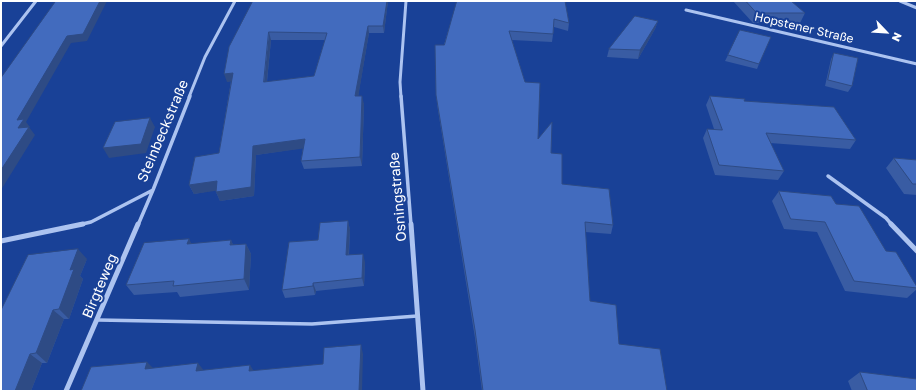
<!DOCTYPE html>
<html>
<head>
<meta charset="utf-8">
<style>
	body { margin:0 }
	#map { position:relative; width:918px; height:392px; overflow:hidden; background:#194197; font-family:"Golos Text",sans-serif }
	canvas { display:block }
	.frame { position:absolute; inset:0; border:2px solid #fff; pointer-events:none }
	.north { position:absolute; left:866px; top:12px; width:40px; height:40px; -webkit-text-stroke:3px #194197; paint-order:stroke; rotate:115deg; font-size:11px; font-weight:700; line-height:16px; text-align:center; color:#fff }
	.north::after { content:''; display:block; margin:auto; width:14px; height:18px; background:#fff; clip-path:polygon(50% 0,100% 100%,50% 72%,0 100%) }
</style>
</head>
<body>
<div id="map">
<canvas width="918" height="392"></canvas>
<div class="frame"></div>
<div class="north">N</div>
</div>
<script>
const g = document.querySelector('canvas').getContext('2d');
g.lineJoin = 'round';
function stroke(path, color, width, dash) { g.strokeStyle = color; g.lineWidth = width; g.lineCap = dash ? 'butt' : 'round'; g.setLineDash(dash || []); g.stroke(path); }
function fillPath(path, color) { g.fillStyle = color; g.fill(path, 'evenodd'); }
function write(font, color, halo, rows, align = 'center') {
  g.font = font + ' "Golos Text",sans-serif'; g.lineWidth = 4; g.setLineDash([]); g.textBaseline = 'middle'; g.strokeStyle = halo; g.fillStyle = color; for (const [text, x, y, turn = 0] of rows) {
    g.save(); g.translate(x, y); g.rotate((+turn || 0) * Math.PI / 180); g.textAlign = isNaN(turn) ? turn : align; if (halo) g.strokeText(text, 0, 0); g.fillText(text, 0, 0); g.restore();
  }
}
const service = new Path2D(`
	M 98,320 L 312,324 L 417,316`);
const minorFar2 = new Path2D(`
	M 900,1 L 917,8
	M 686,10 L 917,64
	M 1,46 L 36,1
	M 189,97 L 205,57 L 235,1
	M 401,97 L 400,82 L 406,1`);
const minorFar1 = new Path2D(`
	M 401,96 L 411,225
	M 828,176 L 886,218 L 892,225
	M 78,225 L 91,222 L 153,190 L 190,96
	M 138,225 L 153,190`);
const minor = new Path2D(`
	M 411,224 L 423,391
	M 891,224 L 917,251
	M 1,241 L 83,224
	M 66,391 L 138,224`);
const wall = new Path2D(`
	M 253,1 L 388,1 L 384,33 L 369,33 L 358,96 L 364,104 L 362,166 L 304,169 L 301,161 L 303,148 L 256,155 L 254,196 L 220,201 L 216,192 L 216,190 L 194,194 L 189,185 L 219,153 L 231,81 L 227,82 ZM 271,40 L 325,40 L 314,76 L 267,82 Z
	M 565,1 L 569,23 L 568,31 L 554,27 L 552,42 L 512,40 L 538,139 L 551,153 L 562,184 L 613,225 L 611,234 L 585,232 L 590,301 L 619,344 L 667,391 L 482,391 L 475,338 L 437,104 L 435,45 L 444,45 Z
	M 733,1 L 791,1 L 805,13 L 800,23 L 753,23 Z
	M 658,21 L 655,29 L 638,59 L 607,57 L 609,49 Z
	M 834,53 L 852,86 L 848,92 L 825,86 L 831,59 Z
	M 728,55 L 759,64 L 757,69 L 725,61 Z
	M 710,96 L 744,101 L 856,140 L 850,149 L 770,143 L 784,171 L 778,180 L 715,175 L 703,138 L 707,129 L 714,129 L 706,105 Z
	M 894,158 L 917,160 L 917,195 L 904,194 L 886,168 Z
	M 779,191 L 836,204 L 886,251 L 917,287 L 917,289 L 907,298 L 845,291 L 817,232 L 784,229 L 772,201 Z
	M 348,221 L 350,230 L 349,255 L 365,262 L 364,286 L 316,291 L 315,295 L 285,298 L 282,290 Z
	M 189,239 L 191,244 L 231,240 L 233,245 L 246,244 L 251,254 L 249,290 L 180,297 L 177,292 L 134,295 L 126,285 Z
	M 87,259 L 80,276 L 83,279 L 69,319 L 64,319 L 47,363 L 42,363 L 31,391 L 1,391 Z
	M 860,372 L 917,391 L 852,391 L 848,381 Z`);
const shadedWall = new Path2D(`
	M 100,1 L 107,1 L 87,41 L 71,43 L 26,122 L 30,127 L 29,127 L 35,135 L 1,190 L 1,170 L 18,128 L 17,120 L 67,36 Z
	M 387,1 L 388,1 L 384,33 L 383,26 Z
	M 658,21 L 655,29 L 638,59 L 640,50 Z
	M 368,26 L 369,33 L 357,104 L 355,96 Z
	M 269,32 L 271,40 L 266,90 L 264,82 Z
	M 233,73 L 235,81 L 227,82 L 224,74 Z
	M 362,96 L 364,104 L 362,166 L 360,157 Z
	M 150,118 L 155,127 L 146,153 L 109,158 L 103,148 Z
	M 305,139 L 307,148 L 256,155 L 254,196 L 220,201 L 216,192 L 253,146 Z
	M 217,181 L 221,190 L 194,194 L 189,185 Z
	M 348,221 L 350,230 L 348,263 L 346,255 Z
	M 189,239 L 195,250 L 187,244 Z
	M 231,240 L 236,251 L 230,245 Z
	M 246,244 L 251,254 L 249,290 L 244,279 Z
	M 78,249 L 87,259 L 80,276 L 83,279 L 69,319 L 59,309 L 70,270 Z
	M 363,254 L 365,262 L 364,286 L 362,278 Z
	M 313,283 L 316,291 L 315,295 L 313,286 Z
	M 53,310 L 64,319 L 47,363 L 36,353 Z
	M 361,345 L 363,354 L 362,391 L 359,391 Z
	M 30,354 L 42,363 L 31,391 L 15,391 Z
	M 147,362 L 155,370 L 145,369 Z
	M 198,363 L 205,372 L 196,371 Z
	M 250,365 L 255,373 L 249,371 Z`);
const building = new Path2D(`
	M 56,1 L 100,1 L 83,34 L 67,36 L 17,120 L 24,119 L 18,128 L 29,127 L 1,170 L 1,78 Z
	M 253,1 L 387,1 L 383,26 L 368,26 L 355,96 L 362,96 L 360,157 L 301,161 L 305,139 L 253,146 L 251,187 L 216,192 L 217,181 L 189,185 L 195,157 L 219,153 L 233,73 L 224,74 L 229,47 ZM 269,32 L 327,33 L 314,76 L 264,82 Z
	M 457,1 L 565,1 L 569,23 L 554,19 L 553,34 L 509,31 L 525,82 L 540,83 L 538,139 L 552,122 L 551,153 L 562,154 L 562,184 L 609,189 L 613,225 L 585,222 L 590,301 L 616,305 L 619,344 L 660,349 L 667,391 L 483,391 L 475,330 L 436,95 L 435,45 L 444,45 Z
	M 746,1 L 791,1 L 805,13 L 757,13 Z
	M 635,16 L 658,21 L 640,50 L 609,49 Z
	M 740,30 L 771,37 L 759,64 L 728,55 Z
	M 834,53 L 858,58 L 852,86 L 828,80 Z
	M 710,96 L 745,99 L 744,101 L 834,107 L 856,140 L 766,133 L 784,171 L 719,165 L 707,129 L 722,130 Z
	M 150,118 L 141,144 L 103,148 L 115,122 Z
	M 894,158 L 917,160 L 917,184 L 913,184 Z
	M 779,191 L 831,196 L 836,204 L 859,206 L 886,251 L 896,252 L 917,287 L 917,288 L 854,281 L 825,222 L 791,219 Z
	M 348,221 L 346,255 L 363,254 L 362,278 L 313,283 L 313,286 L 282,290 L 289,242 L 318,240 L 320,223 Z
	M 189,239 L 187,244 L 231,240 L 230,245 L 246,244 L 244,279 L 173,286 L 174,281 L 126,285 L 144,243 Z
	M 78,249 L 70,270 L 74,269 L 59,309 L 53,310 L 36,353 L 30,354 L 15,391 L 1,391 L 1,310 L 28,255 Z
	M 361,345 L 359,391 L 81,391 L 91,367 L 147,362 L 145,369 L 198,363 L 196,371 L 250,365 L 249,371 L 323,364 L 324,348 Z
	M 860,372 L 917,379 L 917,391 L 868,391 Z`);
const farStreetnames = [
	["Hopstener Straße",804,28,13]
];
const streetNames = [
	["Steinbeckstraße",163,131,-67],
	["Osningstraße",398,197,-95],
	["Birgteweg",100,286,-67]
];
stroke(service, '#acc3f0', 3.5);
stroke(minorFar2, '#acc3f0', 3);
stroke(minorFar1, '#acc3f0', 3.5);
stroke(minor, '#acc3f0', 5);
fillPath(wall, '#395ca3');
fillPath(shadedWall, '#2e4b85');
fillPath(building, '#426bbe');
stroke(building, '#2e4b85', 1);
write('12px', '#fff', '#194197', farStreetnames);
write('14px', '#fff', '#194197', streetNames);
</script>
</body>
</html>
